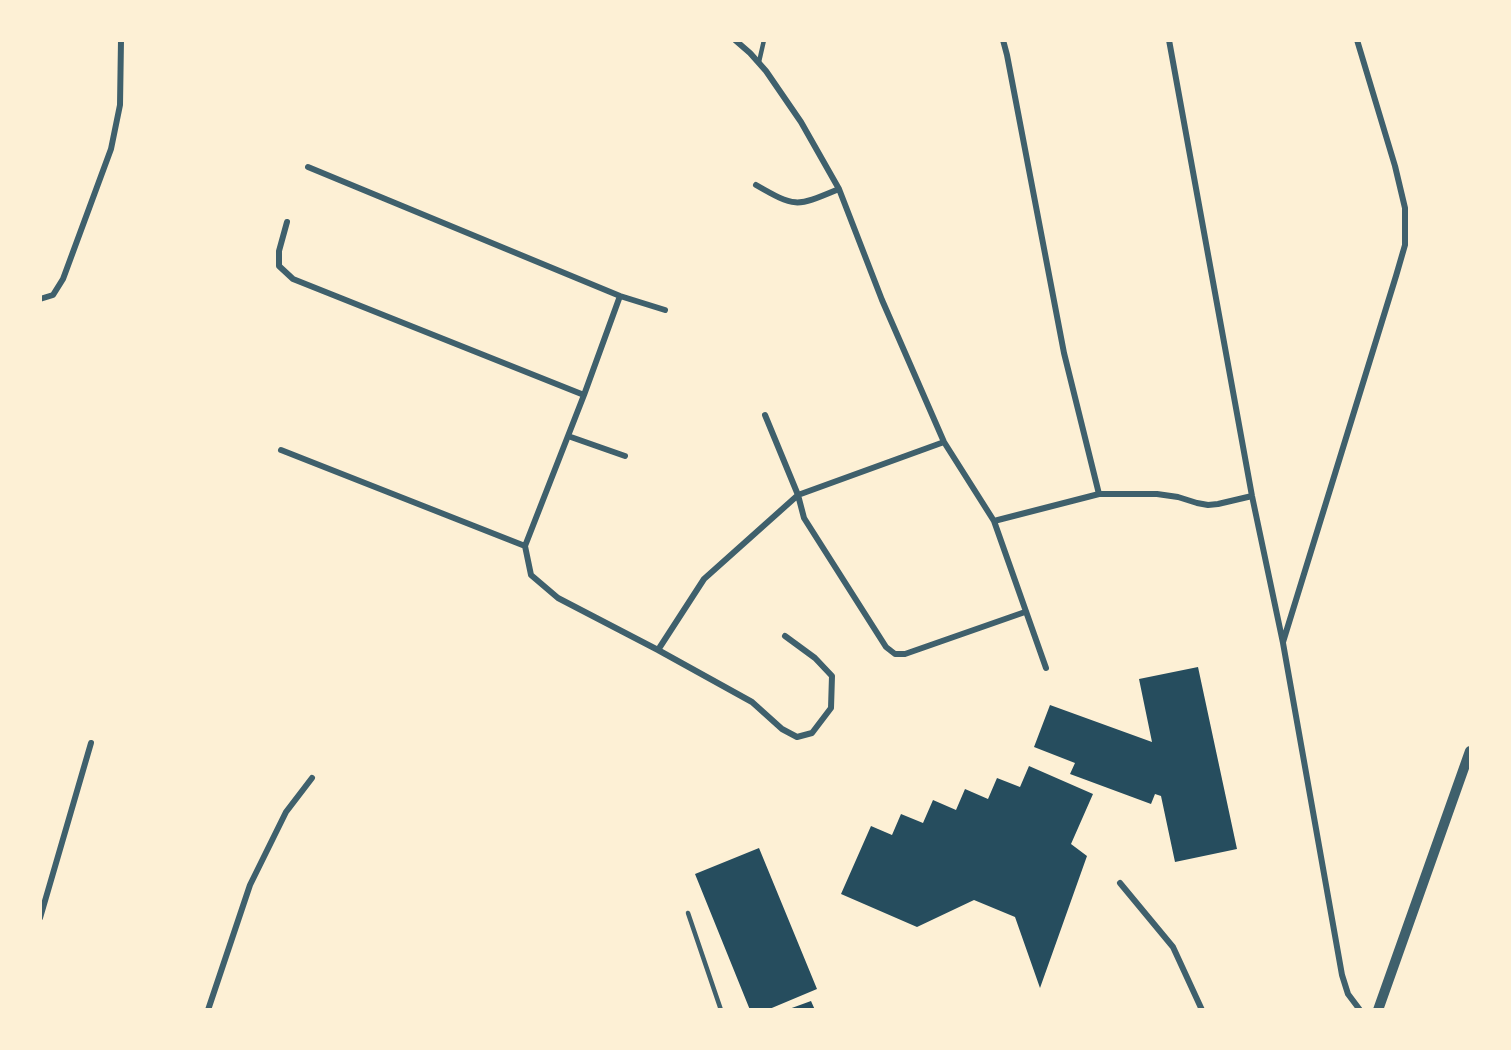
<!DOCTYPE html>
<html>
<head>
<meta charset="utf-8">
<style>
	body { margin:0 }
	#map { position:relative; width:1511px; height:1050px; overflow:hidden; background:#fdf0d5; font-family:"PT Sans Narrow",sans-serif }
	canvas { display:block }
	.frame { position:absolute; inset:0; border:42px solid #fdf0d5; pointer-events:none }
</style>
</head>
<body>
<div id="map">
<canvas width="1511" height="1050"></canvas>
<div class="frame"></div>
</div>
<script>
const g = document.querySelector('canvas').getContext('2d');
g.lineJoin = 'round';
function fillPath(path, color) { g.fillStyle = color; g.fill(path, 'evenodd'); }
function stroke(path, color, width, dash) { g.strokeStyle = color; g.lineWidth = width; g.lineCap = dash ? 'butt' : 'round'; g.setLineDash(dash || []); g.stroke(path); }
const building = new Path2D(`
	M 1198,667 L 1237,849 L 1175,862 L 1161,796 L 1155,794 L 1151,804 L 1070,774 L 1075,763 L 1034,747 L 1050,705 L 1152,742 L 1139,679 Z
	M 1029,766 L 1093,794 L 1071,844 L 1087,856 L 1040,988 L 1015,917 L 974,900 L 917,927 L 841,894 L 871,826 L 892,835 L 901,814 L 923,823 L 933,800 L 956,810 L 965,789 L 988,799 L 997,778 L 1020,787 Z
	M 759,848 L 817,989 L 767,1010 L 750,1010 L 695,874 Z
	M 811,1001 L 815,1010 L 789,1010 L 789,1009 Z`);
const service = new Path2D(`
	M 759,62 L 764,40
	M 688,913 L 721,1010`);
const minor = new Path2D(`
	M 735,40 L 750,53 L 766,71 L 801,122 L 839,189 L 882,300 L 944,442 L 994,521 L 1046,668
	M 1003,40 L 1007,55 L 1064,353 L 1099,494
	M 1169,40 L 1252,496 L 1283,643 L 1342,975 L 1348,994 L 1360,1010
	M 308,167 L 620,296 L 665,310
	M 756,185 C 796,208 796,207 839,189
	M 287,222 L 279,251 L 279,266 L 293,279 L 584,395
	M 40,299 L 53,295 L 63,279 L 111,149 L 120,105 L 121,40
	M 765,415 L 798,495 L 804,518 L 886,647 L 895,654 L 905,654 L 1025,612
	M 568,436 L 625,456
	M 281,450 L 525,546
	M 994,521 L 1099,494 L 1157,494 L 1178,497 L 1197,503 L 1208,505 L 1218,504 L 1252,496
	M 525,546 L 531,575 L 558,598 L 658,650 L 752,702 L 782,729 L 797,737 L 812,733 L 831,708 L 832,676 L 815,658 L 785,636
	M 525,546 L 584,395 L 620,296
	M 1283,642 L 1396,276 L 1405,245 L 1405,208 L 1395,166 L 1357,40
	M 658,650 L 704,579 L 798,495 L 944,442
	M 1120,883 L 1173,947 L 1202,1010
	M 40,918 L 91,743
	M 208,1010 L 250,885 L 286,812 L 312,778`);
const tertiary = new Path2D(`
	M 1378,1010 L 1470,751`);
fillPath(building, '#264d5e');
stroke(service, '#3f606c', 4.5);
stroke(minor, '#3f606c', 6);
stroke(tertiary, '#3f606c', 10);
</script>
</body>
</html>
